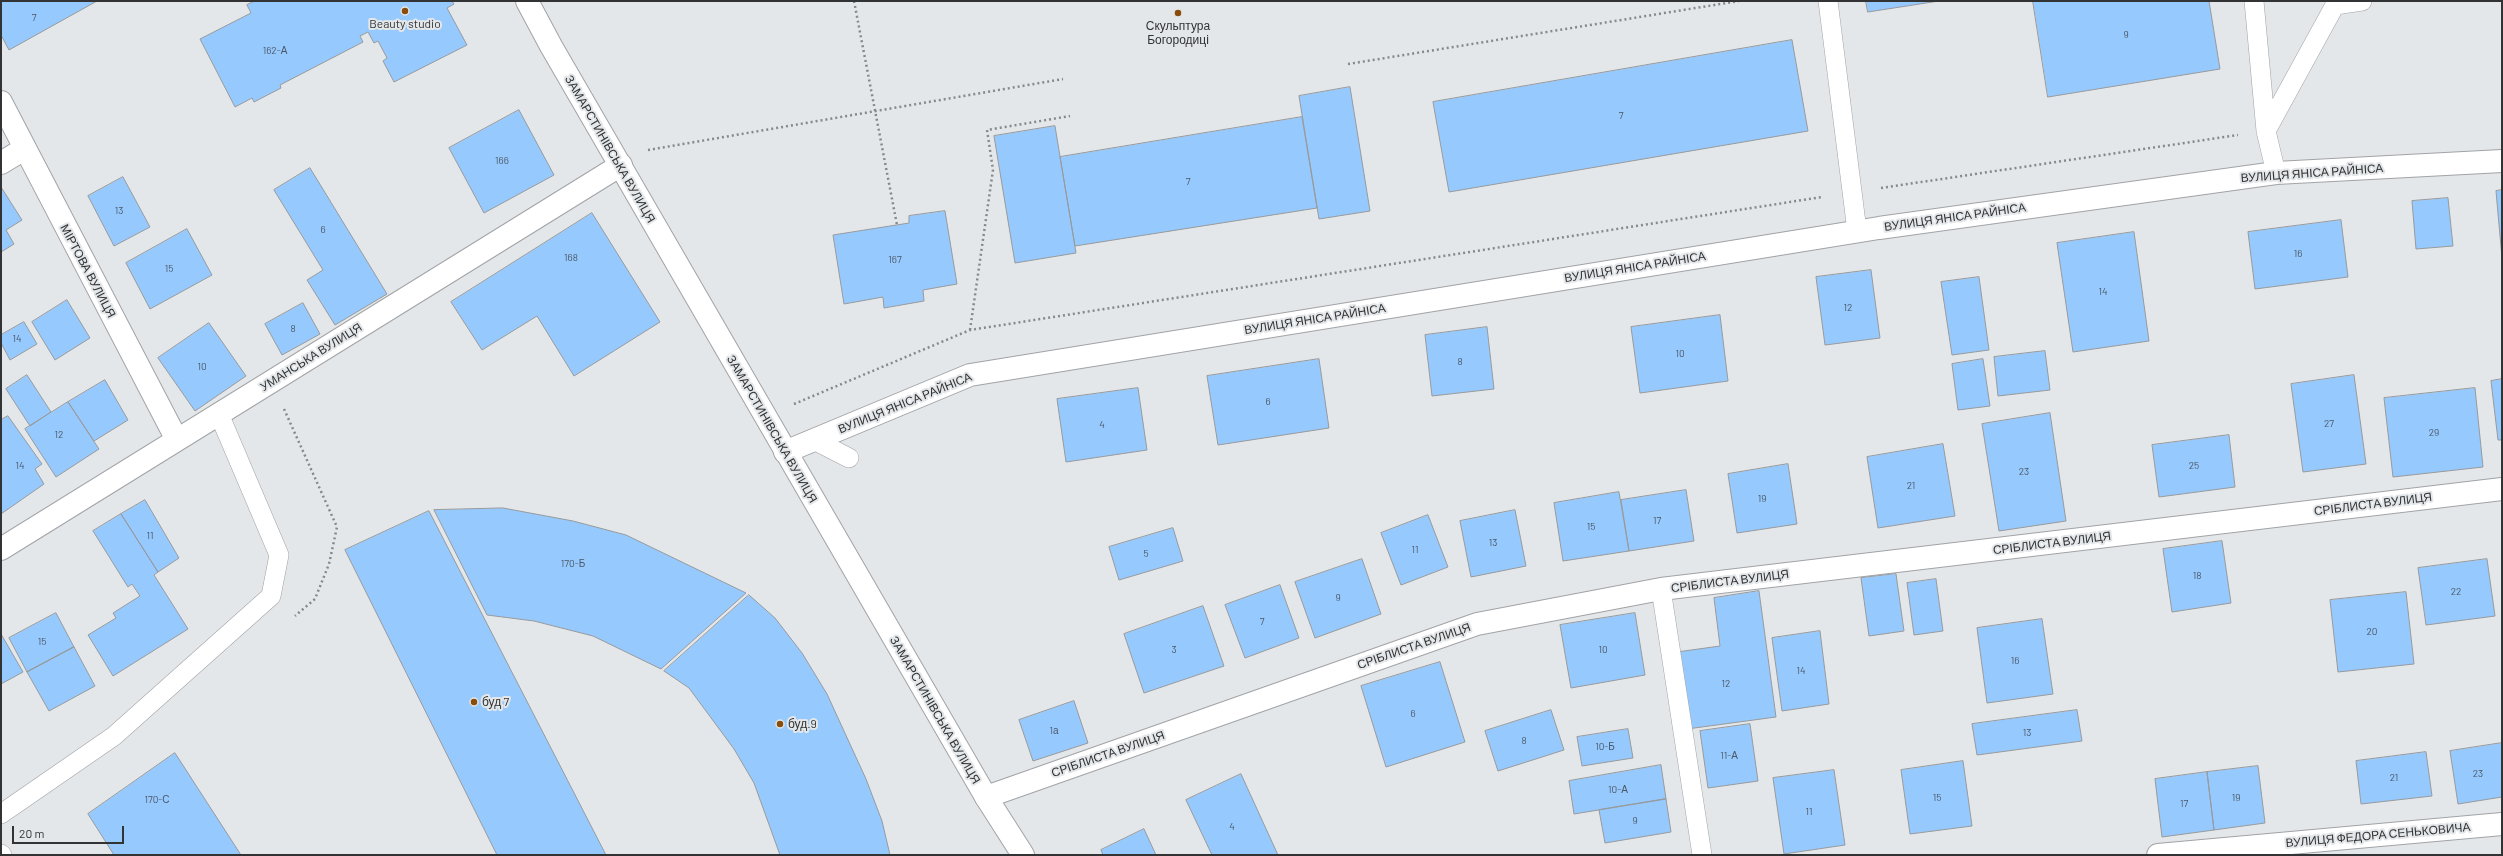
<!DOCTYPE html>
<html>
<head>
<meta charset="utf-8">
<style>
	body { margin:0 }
	#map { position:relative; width:2503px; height:856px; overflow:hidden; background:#e4e7ea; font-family:Barlow,sans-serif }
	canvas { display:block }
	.frame { position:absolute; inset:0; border:2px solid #323334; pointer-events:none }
	.scale { position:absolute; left:12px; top:826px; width:112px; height:18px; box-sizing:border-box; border:2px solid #323334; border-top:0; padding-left:5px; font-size:12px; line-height:14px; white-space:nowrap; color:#323334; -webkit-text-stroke:3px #e4e7ea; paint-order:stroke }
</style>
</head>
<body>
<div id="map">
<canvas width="2503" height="856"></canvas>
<div class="frame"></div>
<div class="scale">20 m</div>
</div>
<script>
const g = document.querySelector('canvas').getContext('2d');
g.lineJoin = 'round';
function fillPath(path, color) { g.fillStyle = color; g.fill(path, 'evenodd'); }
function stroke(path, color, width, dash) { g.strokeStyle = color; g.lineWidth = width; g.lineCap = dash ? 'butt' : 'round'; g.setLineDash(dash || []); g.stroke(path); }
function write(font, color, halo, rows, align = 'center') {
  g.font = font + ' Barlow,sans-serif'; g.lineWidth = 4; g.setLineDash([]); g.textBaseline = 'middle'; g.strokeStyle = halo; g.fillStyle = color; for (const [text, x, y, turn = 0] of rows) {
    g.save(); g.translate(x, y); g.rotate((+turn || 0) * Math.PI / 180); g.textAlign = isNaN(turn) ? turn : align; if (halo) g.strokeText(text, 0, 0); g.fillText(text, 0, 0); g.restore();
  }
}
const building = new Path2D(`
	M 1,1 L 97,1 L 9,50 L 1,35 Z
	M 255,1 L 452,1 L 454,4 L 447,8 L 467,45 L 394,82 L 383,61 L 387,58 L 378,41 L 374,43 L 368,32 L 360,36 L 363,42 L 280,85 L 281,88 L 254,102 L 252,98 L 235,107 L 200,39 L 251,13 L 247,5 Z
	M 1866,1 L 1939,1 L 1868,12 Z
	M 2033,1 L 2209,1 L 2220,69 L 2048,97 Z
	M 1792,40 L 1808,131 L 1449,192 L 1433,102 Z
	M 1350,87 L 1370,211 L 1319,219 L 1299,96 Z
	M 519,110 L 554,175 L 484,213 L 449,148 Z
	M 1302,117 L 1317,208 L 1075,246 L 1060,157 Z
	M 1055,126 L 1076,253 L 1015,263 L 994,136 Z
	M 310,168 L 387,294 L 335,325 L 307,280 L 323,270 L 274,190 Z
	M 123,177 L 150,227 L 114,246 L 88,196 Z
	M 1,187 L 22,220 L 6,230 L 14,244 L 1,252 Z
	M 2502,190 L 2502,258 L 2496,191 Z
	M 2448,198 L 2453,246 L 2416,249 L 2412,201 Z
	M 945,211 L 957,284 L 923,290 L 924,301 L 884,308 L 883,297 L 844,304 L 833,235 L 909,223 L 909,216 Z
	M 592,213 L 660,322 L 574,376 L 537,316 L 482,350 L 451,302 Z
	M 2341,220 L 2348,277 L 2255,289 L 2248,232 Z
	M 187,229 L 212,275 L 150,309 L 126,263 Z
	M 2134,232 L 2149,341 L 2073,352 L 2057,243 Z
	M 1871,270 L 1880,338 L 1825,345 L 1816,277 Z
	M 1979,277 L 1989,350 L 1952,355 L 1941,282 Z
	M 67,300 L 90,338 L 55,360 L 32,322 Z
	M 303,303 L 320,334 L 282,355 L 265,324 Z
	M 1720,315 L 1728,381 L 1640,393 L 1631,327 Z
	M 24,322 L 37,344 L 10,360 L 1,343 L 1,335 Z
	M 209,323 L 246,376 L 195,411 L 158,358 Z
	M 1487,327 L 1494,389 L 1432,396 L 1425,335 Z
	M 2045,351 L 2050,390 L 1998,396 L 1994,357 Z
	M 1319,359 L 1329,428 L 1218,445 L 1207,376 Z
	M 1983,359 L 1990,406 L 1958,410 L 1952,364 Z
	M 27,375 L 51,412 L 30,426 L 6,389 Z
	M 2354,375 L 2366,464 L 2303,472 L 2291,384 Z
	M 2502,379 L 2502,440 L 2498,440 L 2491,381 Z
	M 105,380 L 128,420 L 94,441 L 68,402 Z
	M 1138,388 L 1147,450 L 1066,462 L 1057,399 Z
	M 2475,388 L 2483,467 L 2393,477 L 2384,398 Z
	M 68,402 L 99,449 L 56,477 L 25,429 Z
	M 2050,413 L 2066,521 L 1999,531 L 1982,424 Z
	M 8,416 L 42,464 L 35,469 L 44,484 L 1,514 L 1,420 Z
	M 2229,435 L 2235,487 L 2159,497 L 2152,445 Z
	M 1943,444 L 1955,516 L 1878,528 L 1867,457 Z
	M 1788,464 L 1797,524 L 1737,533 L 1728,474 Z
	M 1686,490 L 1694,541 L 1629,551 L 1621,500 Z
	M 1619,492 L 1629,551 L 1563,561 L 1554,503 Z
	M 145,500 L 179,558 L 158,572 L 121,514 Z
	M 503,508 L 573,521 L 626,535 L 746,593 L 661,669 L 593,636 L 534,621 L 487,615 L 434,510 Z
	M 1515,510 L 1526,566 L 1471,577 L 1460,521 Z
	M 429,511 L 606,855 L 497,855 L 345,550 Z
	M 121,514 L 158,572 L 154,575 L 188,629 L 113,676 L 88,635 L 116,618 L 113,613 L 140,596 L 132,584 L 128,587 L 93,531 Z
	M 1428,515 L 1448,567 L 1401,585 L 1381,533 Z
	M 1173,528 L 1183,561 L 1119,580 L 1109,547 Z
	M 2222,541 L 2231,603 L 2172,612 L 2163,549 Z
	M 1362,559 L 1381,614 L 1315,638 L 1295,582 Z
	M 2487,559 L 2495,616 L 2426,625 L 2418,568 Z
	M 1896,574 L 1904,631 L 1869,636 L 1861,578 Z
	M 1936,579 L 1943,631 L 1914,635 L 1907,583 Z
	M 1280,585 L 1299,638 L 1245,658 L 1225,605 Z
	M 1759,591 L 1776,717 L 1687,729 L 1677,652 L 1720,646 L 1714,598 Z
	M 2406,592 L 2414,664 L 2338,672 L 2330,600 Z
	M 749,595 L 775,618 L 802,653 L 827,694 L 866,779 L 882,821 L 890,855 L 780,855 L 754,783 L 734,749 L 689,688 L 664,671 Z
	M 1203,606 L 1224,666 L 1144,693 L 1124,634 Z
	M 56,613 L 74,647 L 27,672 L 9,638 Z
	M 1635,613 L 1645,675 L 1571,688 L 1560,625 Z
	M 2042,619 L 2053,694 L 1987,703 L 1977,628 Z
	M 1820,631 L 1829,704 L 1782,711 L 1772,638 Z
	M 1,634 L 23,672 L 1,684 Z
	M 74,647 L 95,686 L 49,711 L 27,672 Z
	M 1440,662 L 1465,742 L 1386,767 L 1361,686 Z
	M 1074,701 L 1088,743 L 1033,761 L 1019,720 Z
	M 1551,710 L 1564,750 L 1498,771 L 1485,731 Z
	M 2077,710 L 2082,741 L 1977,755 L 1972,724 Z
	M 1750,724 L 1758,781 L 1708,788 L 1700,731 Z
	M 1628,729 L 1633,758 L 1582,766 L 1577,737 Z
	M 2502,743 L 2502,797 L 2458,804 L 2450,751 Z
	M 2426,752 L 2432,796 L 2361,804 L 2356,761 Z
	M 175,753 L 241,855 L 114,855 L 88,814 Z
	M 1963,761 L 1972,826 L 1910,834 L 1901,770 Z
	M 1661,765 L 1666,799 L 1574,814 L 1569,781 Z
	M 2258,766 L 2265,823 L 2214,830 L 2207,772 Z
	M 1834,770 L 1845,845 L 1784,854 L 1773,778 Z
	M 2207,772 L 2214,830 L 2162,837 L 2155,779 Z
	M 1241,774 L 1278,855 L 1212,855 L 1186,800 Z
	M 1666,799 L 1671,832 L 1605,843 L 1599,810 Z
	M 1144,829 L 1156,855 L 1103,855 L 1101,850 Z`);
const path = new Path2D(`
	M 854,1 L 897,225
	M 1348,64 L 1739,1
	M 648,150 L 1063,79
	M 1881,188 L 2238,135
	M 970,330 L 993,170 L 987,130 L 1070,116
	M 794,404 L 970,330 L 1822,197
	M 284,409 L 337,527 L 329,564 L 315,599 L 295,616`);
const lane = new Path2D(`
	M 1828,1 L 1857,231
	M 2254,1 L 2266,131 L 2276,173
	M 2266,131 L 2335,5 L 2362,1
	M 814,440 L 849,458
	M 1661,589 L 1702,855
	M 1,814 L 114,736 L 271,596 L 279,555 L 219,414
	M 1,854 L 2,855`);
const street = new Path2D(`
	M 1,102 L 177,440
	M 1,163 L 24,149
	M 785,452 L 970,375 L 1879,228 L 2276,173 L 2502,161
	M 1,549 L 621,165
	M 986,797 L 1477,624 L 1661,589 L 2502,489
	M 2158,855 L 2502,824`);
const secondary = new Path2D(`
	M 527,1 L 551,46 L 986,797 L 1023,855`);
const markers = [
	[405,11,4,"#894c0c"],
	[1178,13,4,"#894c0c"],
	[474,702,4,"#894c0c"],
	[780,724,4,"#894c0c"]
];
const numberNames = [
	["7",34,18],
	["9",2126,35],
	["162-А",275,51],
	["7",1621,116],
	["166",502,161],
	["7",1188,182],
	["13",119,211],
	["6",323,230],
	["16",2298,254],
	["168",571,258],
	["167",895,260],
	["15",169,269],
	["14",2103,292],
	["12",1848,308],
	["8",293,329],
	["14",17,339],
	["10",1680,354],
	["8",1460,362],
	["10",202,367],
	["6",1268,402],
	["27",2329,424],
	["4",1102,425],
	["29",2434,433],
	["12",59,435],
	["14",20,466],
	["25",2194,466],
	["23",2024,472],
	["21",1911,486],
	["19",1762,499],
	["17",1657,521],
	["15",1591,527],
	["11",150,536],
	["13",1493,543],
	["11",1415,550],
	["5",1146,554],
	["170-Б",573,564],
	["18",2197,576],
	["22",2456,592],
	["9",1338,598],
	["7",1262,622],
	["20",2372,632],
	["15",42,642],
	["3",1174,650],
	["10",1603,650],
	["16",2015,661],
	["14",1801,671],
	["12",1726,684],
	["6",1413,714],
	["1а",1054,731],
	["13",2027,733],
	["8",1524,741],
	["10-Б",1605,747],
	["11-А",1729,756],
	["23",2478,774],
	["21",2394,778],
	["10-А",1618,790],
	["15",1937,798],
	["19",2236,798],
	["170-С",157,800],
	["17",2184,804],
	["11",1809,812],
	["9",1635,821],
	["4",1232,827]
];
const poiNames = [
	["Beauty studio",405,24],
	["Скульптура",1178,26],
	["Богородиці",1178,40],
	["буд 7",482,702,"left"],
	["буд.9",788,724,"left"]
];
const streetNames = [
	["ЗАМАРСТИНІВСЬКА ВУЛИЦЯ",610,149,60],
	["ВУЛИЦЯ ЯНІСА РАЙНІСА",2312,173,-4],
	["ВУЛИЦЯ ЯНІСА РАЙНІСА",1955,217,-8],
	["ВУЛИЦЯ ЯНІСА РАЙНІСА",1635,267,-9],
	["МІРТОВА ВУЛИЦЯ",88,271,62],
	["ВУЛИЦЯ ЯНІСА РАЙНІСА",1315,319,-9],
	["УМАНСЬКА ВУЛИЦЯ",311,357,-32],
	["ВУЛИЦЯ ЯНІСА РАЙНІСА",905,403,-22],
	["ЗАМАРСТИНІВСЬКА ВУЛИЦЯ",772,429,60],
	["СРІБЛИСТА ВУЛИЦЯ",2373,504,-7],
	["СРІБЛИСТА ВУЛИЦЯ",2052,543,-7],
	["СРІБЛИСТА ВУЛИЦЯ",1730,581,-7],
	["СРІБЛИСТА ВУЛИЦЯ",1414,646,-19],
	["ЗАМАРСТИНІВСЬКА ВУЛИЦЯ",935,710,60],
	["СРІБЛИСТА ВУЛИЦЯ",1108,754,-19],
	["ВУЛИЦЯ ФЕДОРА СЕНЬКОВИЧА",2378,835,-5]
];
fillPath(building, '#96c9fe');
stroke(building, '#979a9c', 1);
stroke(lane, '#a1a3a6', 20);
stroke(street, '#a1a3a6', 24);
stroke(secondary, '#a1a3a6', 24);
stroke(path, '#86888a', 2.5, [2, 3]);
stroke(lane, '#fff', 19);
stroke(street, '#fff', 22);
stroke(secondary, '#fff', 22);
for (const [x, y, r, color] of markers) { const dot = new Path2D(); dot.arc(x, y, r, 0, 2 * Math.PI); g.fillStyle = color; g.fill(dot); stroke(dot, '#e4e7ea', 1.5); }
write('10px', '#4b5866', null, numberNames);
write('12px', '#323334', '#e4e7ea', poiNames);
write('12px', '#323334', '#e4e7ea', streetNames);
</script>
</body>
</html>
